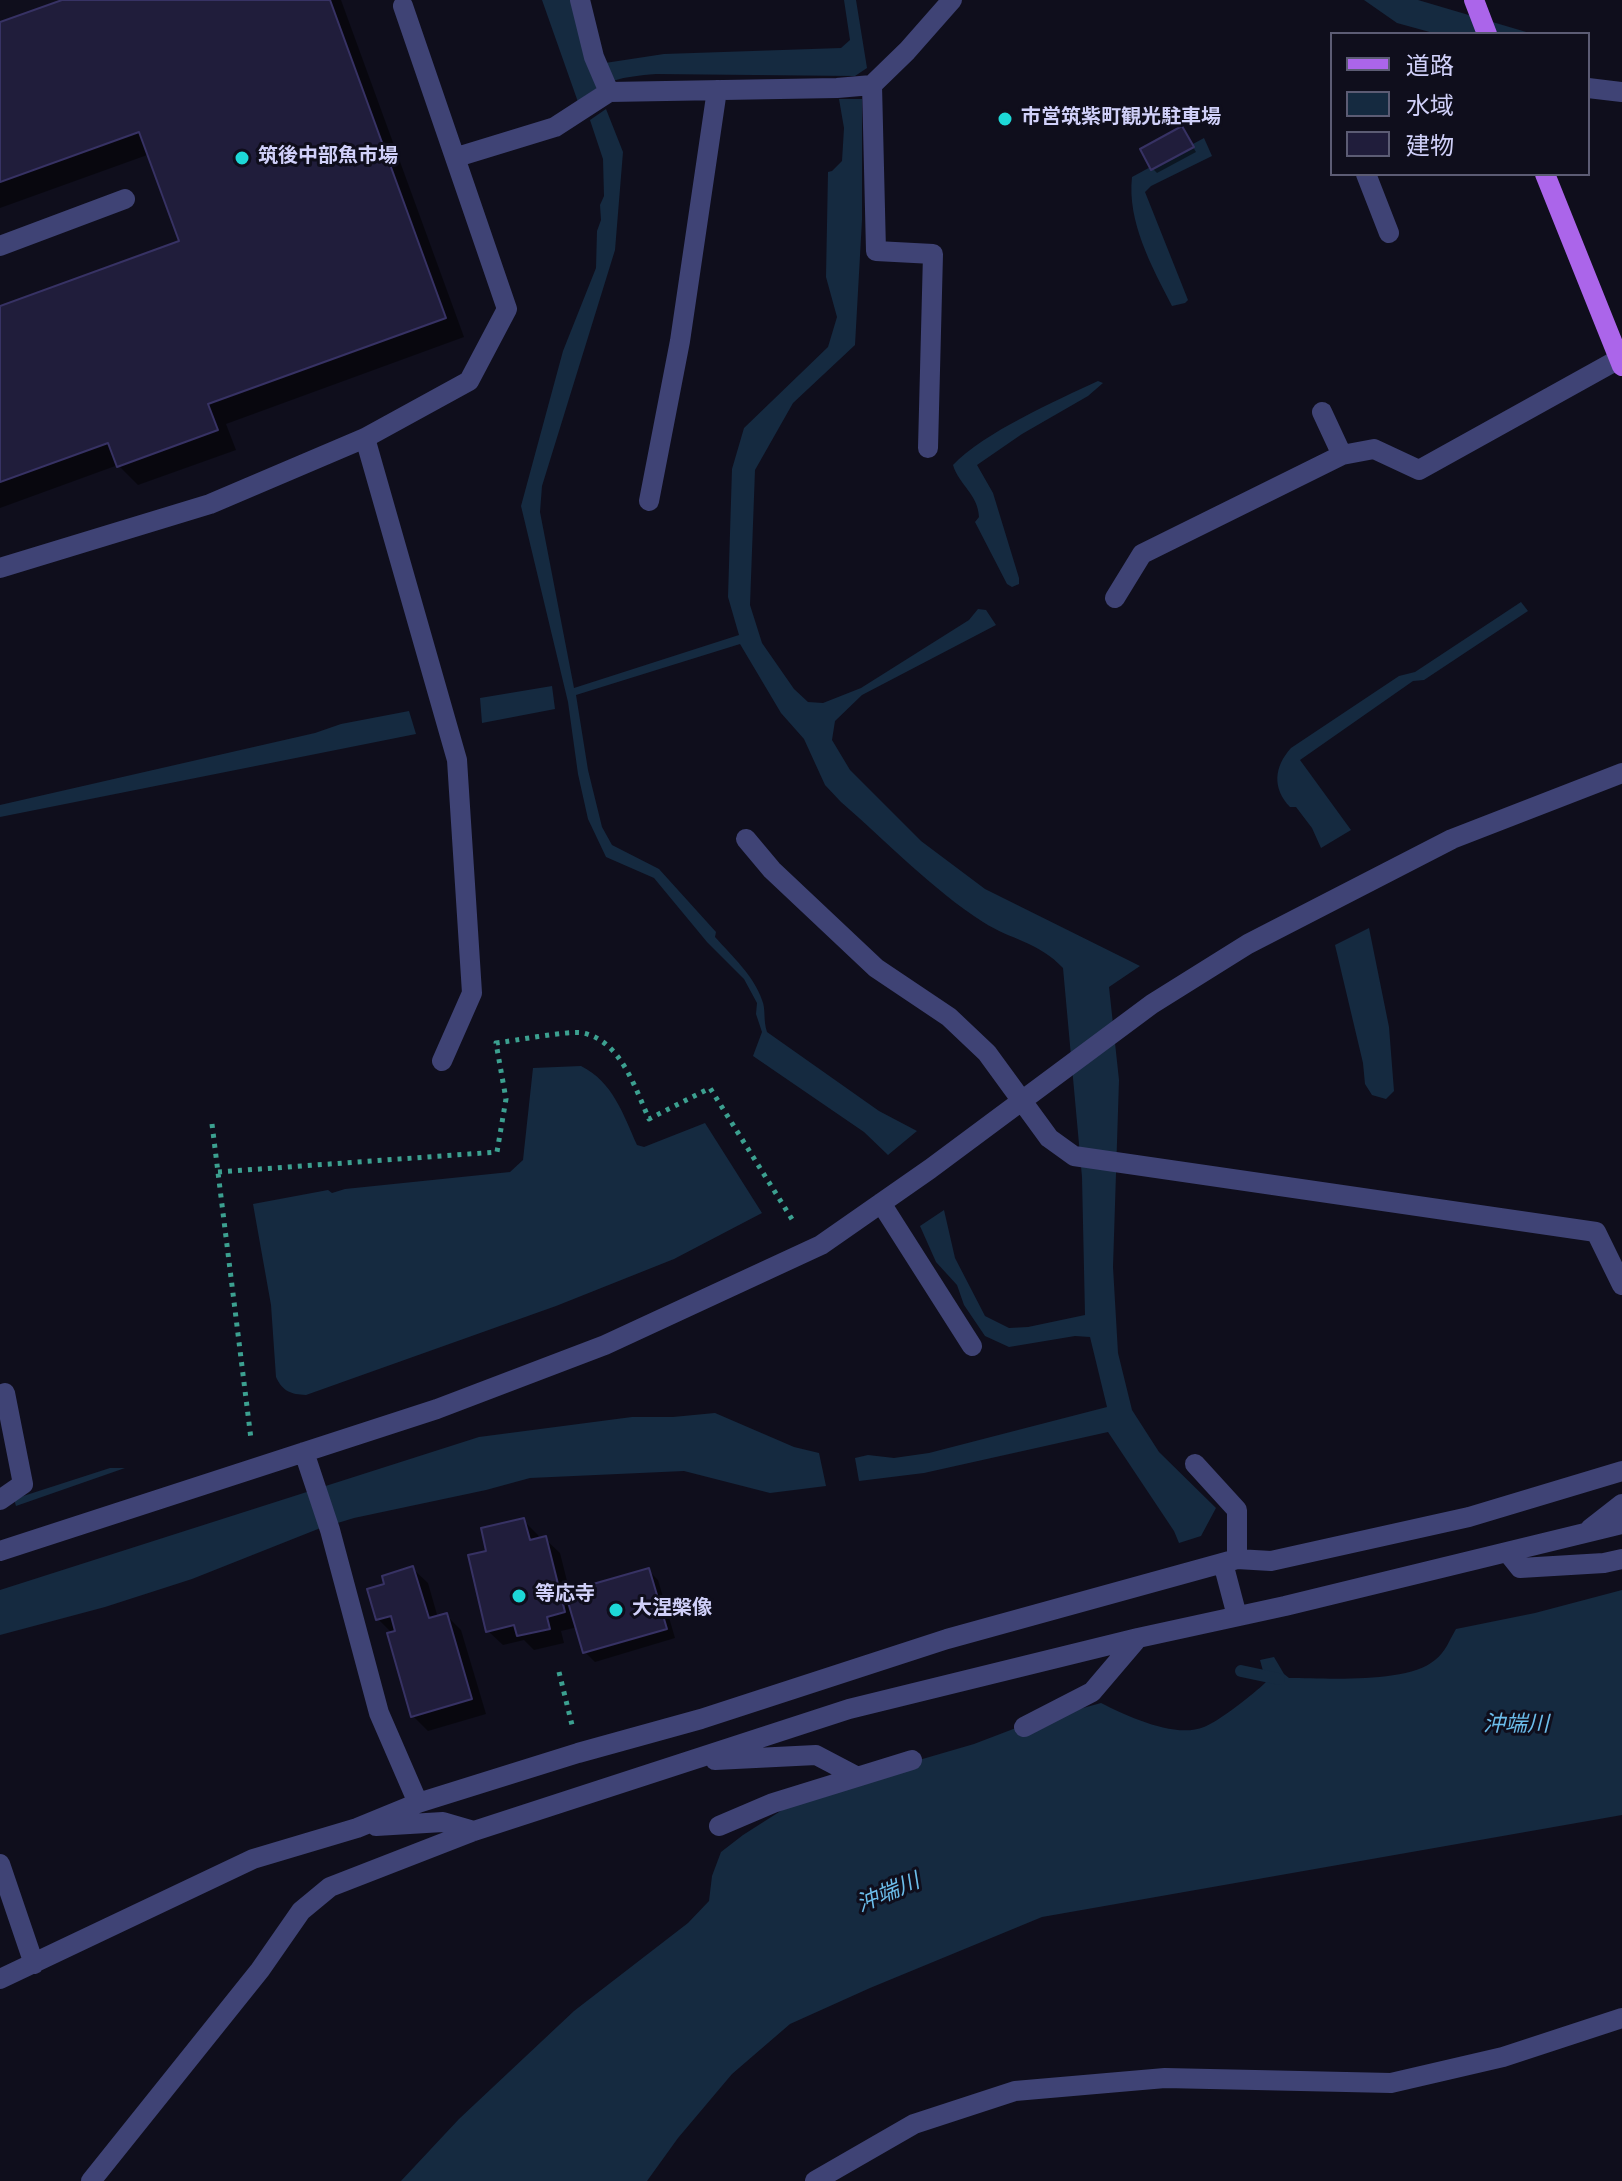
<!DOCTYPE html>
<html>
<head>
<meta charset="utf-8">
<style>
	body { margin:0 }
	#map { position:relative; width:1622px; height:2181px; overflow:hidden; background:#0f0e1c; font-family:Overpass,"Noto Sans JP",sans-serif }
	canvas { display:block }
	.legend { position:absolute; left:1330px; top:32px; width:260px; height:144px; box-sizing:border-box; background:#0f0e1c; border:2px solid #5c5c74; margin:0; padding:10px 14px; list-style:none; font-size:24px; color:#d0d0f9 }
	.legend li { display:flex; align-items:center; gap:16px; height:40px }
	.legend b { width:40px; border:2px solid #5c5c74 }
</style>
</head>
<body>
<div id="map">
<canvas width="1622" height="2181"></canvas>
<ul class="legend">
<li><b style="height:10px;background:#ab65ea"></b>道路</li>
<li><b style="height:22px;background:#152a40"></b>水域</li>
<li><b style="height:22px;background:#201d3b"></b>建物</li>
</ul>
</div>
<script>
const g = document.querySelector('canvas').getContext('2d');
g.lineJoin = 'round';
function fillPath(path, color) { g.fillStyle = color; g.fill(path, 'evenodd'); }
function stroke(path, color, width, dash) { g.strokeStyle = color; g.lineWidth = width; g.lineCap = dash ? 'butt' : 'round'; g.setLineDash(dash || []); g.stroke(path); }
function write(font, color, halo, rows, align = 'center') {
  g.font = font + ' Overpass,"Noto Sans JP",sans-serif'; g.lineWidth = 6; g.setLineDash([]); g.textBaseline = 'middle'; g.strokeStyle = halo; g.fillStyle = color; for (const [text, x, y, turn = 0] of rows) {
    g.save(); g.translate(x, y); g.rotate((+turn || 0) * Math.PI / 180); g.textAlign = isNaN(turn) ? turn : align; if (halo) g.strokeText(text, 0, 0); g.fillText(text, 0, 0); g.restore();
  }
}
const water = new Path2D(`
	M 542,0 L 572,0 L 605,63 L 664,54 L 841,48 L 850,40 L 844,0 L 856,0 L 867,68 L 855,76 L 656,74 C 622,77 605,79 578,102 Z
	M 1364,0 L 1418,0 L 1533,34 L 1437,34 L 1397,23 Z
	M 839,99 L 862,99 L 862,220 L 855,345 L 793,403 L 755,470 L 750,605 L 762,643 L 794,689 L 808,702 L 823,703 L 861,688 L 969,620 L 978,609 L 986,610 L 996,625 L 862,695 L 835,721 L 832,740 L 850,770 L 921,841 L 985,889 L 1140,966 L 1109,987 L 1119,1080 L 1113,1267 L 1118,1353 L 1132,1410 L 1159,1452 L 1216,1508 L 1201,1536 L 1179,1543 L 1174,1531 L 1108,1432 L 924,1473 L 859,1481 L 855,1458 L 868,1455 L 894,1458 L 929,1453 L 1107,1407 L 1090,1337 L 1075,1336 L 1009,1347 L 985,1336 L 964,1305 L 957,1285 L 936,1262 L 920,1226 L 944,1210 L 955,1258 L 985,1316 L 1009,1328 L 1028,1327 L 1085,1315 L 1082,1177 L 1063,968 C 1039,942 1011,940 983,922 C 933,890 886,841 841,802 L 825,785 L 804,739 L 781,713 L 740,644 L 576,695 L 588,770 L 602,827 L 612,845 L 659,869 L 716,932 L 715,937 C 732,956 754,976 762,1000 C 766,1009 763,1020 767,1032 L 879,1111 L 917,1131 L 888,1155 L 864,1132 L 753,1056 L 762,1032 L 756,1014 L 757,1003 L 744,979 L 707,942 L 654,878 L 606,857 L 588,819 L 578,774 L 568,702 L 521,506 L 563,351 L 596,268 L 597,231 L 601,220 L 600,205 L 604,196 L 603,159 L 590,120 L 606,109 L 623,152 L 615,250 L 542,486 L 540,512 L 574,688 L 739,635 L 728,597 L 732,469 L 744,428 L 828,347 L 837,317 L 826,277 L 828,172 L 832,171 L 842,161 L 844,128 Z
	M 1204,138 L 1212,156 L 1151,186 L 1145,192 L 1188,300 L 1185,303 L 1172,306 C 1152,267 1127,222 1132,177 Z
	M 1098,381 L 1103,383 L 1088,396 L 1022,434 L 977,465 L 993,493 L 1019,578 L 1019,584 L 1012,587 L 1007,584 L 975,522 L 979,517 C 978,494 959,485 953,465 C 983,433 1057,400 1098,381 Z
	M 1521,602 L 1528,611 L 1424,680 L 1413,681 L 1300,760 L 1351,830 L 1321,848 L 1312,828 L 1296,807 L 1290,807 C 1272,788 1274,767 1291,748 L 1399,676 L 1415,672 Z
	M 552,686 L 555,709 L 482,723 L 480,698 Z
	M 409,711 L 416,734 L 0,817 L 0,805 L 315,733 L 341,724 Z
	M 1369,928 L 1389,1027 L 1394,1091 L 1386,1099 L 1372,1095 L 1365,1084 L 1363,1063 L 1335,945 Z
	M 581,1066 C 613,1082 623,1114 637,1145 L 644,1147 L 705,1123 L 762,1213 L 674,1259 L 556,1306 L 306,1395 C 291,1394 283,1392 276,1377 L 271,1305 L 253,1204 L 328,1190 L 332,1193 L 345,1189 L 510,1172 L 523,1160 L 533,1068 Z
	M 715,1413 L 794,1447 L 819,1453 L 826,1486 L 770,1493 L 684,1471 L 530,1478 L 486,1490 L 354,1518 L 318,1529 L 192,1579 L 105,1607 L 0,1635 L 0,1590 L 479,1437 L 632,1417 L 673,1417 Z
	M 110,1468 L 125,1468 L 16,1506 L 14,1499 Z
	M 1622,1590 L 1622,1815 L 1042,1917 L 870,1988 L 790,2024 L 732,2074 L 678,2138 L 647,2181 L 401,2181 L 459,2119 L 574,2011 L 688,1923 L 709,1901 L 712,1876 L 721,1852 L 743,1835 L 790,1805 L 847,1781 L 974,1744 L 1029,1723 L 1101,1703 C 1127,1716 1175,1739 1204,1727 C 1218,1722 1255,1693 1266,1682 L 1260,1660 L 1274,1657 L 1284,1674 L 1289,1678 C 1326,1678 1407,1684 1435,1660 C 1445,1653 1450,1639 1456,1629 L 1535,1613 Z`);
const shadow = new Path2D(`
	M 68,0 L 341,0 L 464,337 L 226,424 L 236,450 L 138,485 L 118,465 L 0,508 L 0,308 L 182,242 L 150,154 L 0,208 L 0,25 Z
	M 1182,128 L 1196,152 L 1157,173 L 1153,169 Z
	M 523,1520 L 538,1535 L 540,1540 L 545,1539 L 560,1553 L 570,1593 L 648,1570 L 658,1580 L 675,1638 L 595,1662 L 585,1652 L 578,1627 L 561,1631 L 564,1643 L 534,1650 L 524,1640 L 503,1645 L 488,1631 L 489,1552 Z
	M 413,1569 L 428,1583 L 438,1618 L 446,1615 L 461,1630 L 486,1714 L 428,1731 L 413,1716 L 392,1633 L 378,1619 L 386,1585 Z`);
const stream = new Path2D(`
	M 1241,1671 L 1279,1679`);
const building = new Path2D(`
	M 62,0 L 330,0 L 446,318 L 208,404 L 218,430 L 117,467 L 108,443 L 0,482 L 0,306 L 179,241 L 139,132 L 0,182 L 0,22 Z
	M 1182,126 L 1194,147 L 1151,170 L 1140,149 Z
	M 524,1518 L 530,1540 L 546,1536 L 565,1612 L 547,1617 L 550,1629 L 517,1636 L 514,1625 L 486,1632 L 468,1555 L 486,1551 L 481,1528 Z
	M 413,1566 L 429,1618 L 447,1613 L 472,1699 L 411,1717 L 387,1633 L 395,1631 L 391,1616 L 376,1620 L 367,1589 L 384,1584 L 382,1576 Z
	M 649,1568 L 667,1629 L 583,1653 L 565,1592 Z`);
const path = new Path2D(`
	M 212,1124 L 251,1439
	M 218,1172 L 497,1152 L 506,1099 L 496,1043 C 513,1041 570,1030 583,1033 C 621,1041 635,1088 649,1119 L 710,1088 L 795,1224
	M 559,1672 L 572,1725`);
const minor = new Path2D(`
	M 580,0 L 594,57 L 609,92 L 837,88 L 872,85 L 907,51 L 952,0
	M 872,85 L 876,251 L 933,254 L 928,448
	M 1588,88 L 1622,92
	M 457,157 L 555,127 L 609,92
	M 1366,174 L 1389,233
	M 0,246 L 125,199
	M 1322,412 L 1342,455
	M 365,438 L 457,760 L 472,993 L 442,1061
	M 649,501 L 680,341 L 717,90
	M 0,568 L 210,504 L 365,438 L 469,381 L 507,309 L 403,6
	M 1115,598 L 1142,554 L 1342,455 L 1374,449 L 1419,470 L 1619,359
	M 746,839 L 772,870 L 876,968 L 949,1017 L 987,1053 L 1049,1138 L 1074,1156 L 1596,1232 L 1622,1285
	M 881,1203 L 972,1346
	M 304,1452 L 330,1530 L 379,1713 L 418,1803
	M 1195,1464 L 1237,1510 L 1237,1559
	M 0,1500 L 23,1484 L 5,1393
	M 1590,1529 L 1622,1504
	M 0,1551 L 437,1409 L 605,1345 L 821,1245 L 930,1169 L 1152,1004 L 1248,944 L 1452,839 L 1622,773
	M 1508,1553 L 1520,1568 L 1604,1563 L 1622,1559
	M 1223,1563 L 1237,1616
	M 1024,1727 L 1092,1692 L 1138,1638
	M 715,1760 L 816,1755 L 856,1776
	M 376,1826 L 443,1822 L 474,1831
	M 719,1826 L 773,1803 L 912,1760
	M 0,1864 L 34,1964
	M 0,1979 L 253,1859 L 357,1828 L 418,1803 L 578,1753 L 701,1719 L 947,1639 L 1237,1559 L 1271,1561 L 1469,1517 L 1622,1471
	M 91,2181 L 260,1970 L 301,1911 L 330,1887 L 474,1831 L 849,1709 L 1138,1638 L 1285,1606 L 1622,1524
	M 815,2181 L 914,2124 L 1015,2091 L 1165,2078 L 1391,2083 L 1503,2057 L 1622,2018`);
const major = new Path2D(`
	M 1474,0 L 1487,34
	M 1545,174 L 1622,366`);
const markers = [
	[1005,119,8,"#1dd8d7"],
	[242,158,8,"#1dd8d7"],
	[519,1596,8,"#1dd8d7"],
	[616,1610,8,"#1dd8d7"]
];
const poiNames = [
	["市営筑紫町観光駐車場",1021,119],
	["筑後中部魚市場",258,158],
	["等応寺",535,1596],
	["大涅槃像",632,1610]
];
const waterNames = [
	["沖端川",1516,1727],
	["沖端川",889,1895,-23]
];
fillPath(water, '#152a40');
fillPath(shadow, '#0007');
stroke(stream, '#152a40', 12);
fillPath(building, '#201d3b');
stroke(building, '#373264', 2);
stroke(path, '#3ca090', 5, [4, 6]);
stroke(minor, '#3f4375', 20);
stroke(major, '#ab65ea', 20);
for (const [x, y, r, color] of markers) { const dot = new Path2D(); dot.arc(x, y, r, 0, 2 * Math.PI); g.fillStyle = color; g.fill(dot); stroke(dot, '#0f0e1c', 3); }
write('bold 20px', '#d0d0f9', '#0f0e1c', poiNames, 'left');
write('italic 22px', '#6cbdeb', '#0f0e1c', waterNames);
</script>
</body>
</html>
